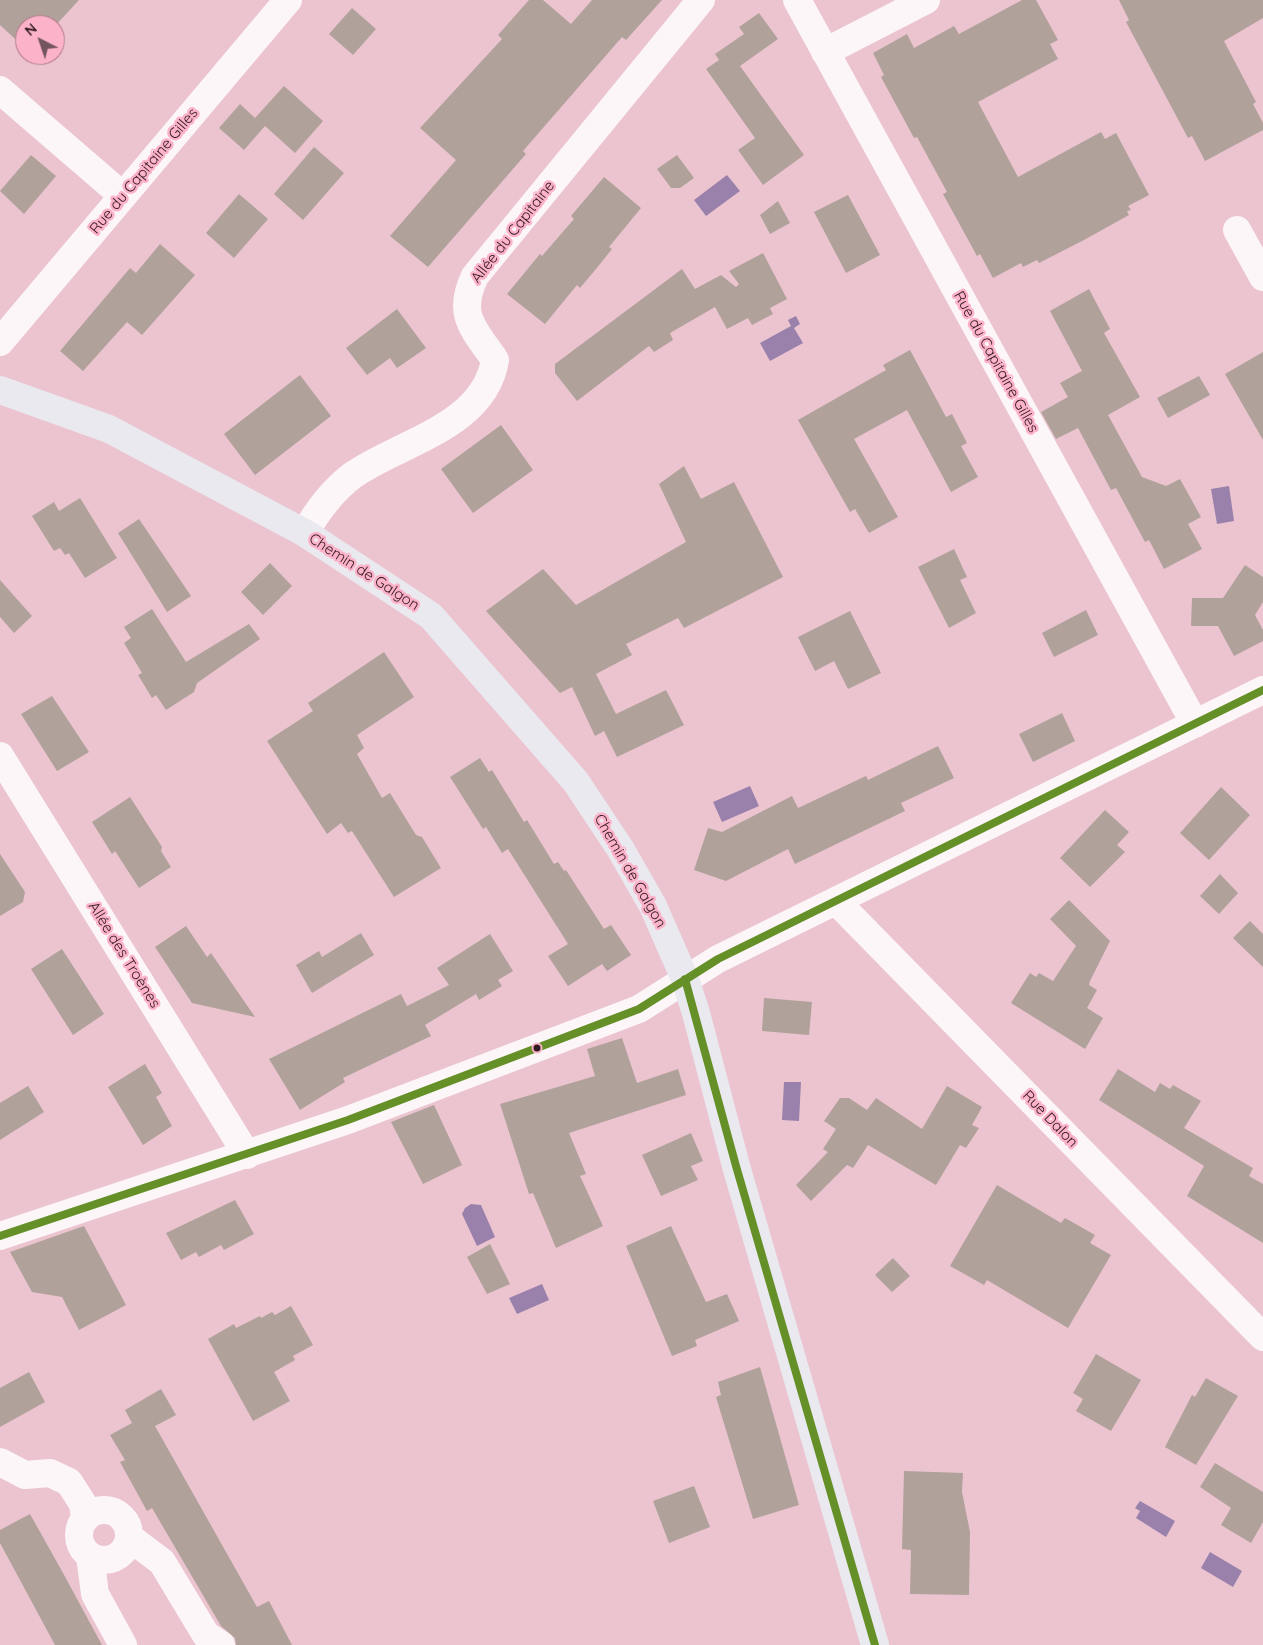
<!DOCTYPE html>
<html>
<head>
<meta charset="utf-8">
<style>
	body { margin:0 }
	#map { position:relative; width:1263px; height:1645px; overflow:hidden; background:#ebc4d0; font-family:Quicksand,sans-serif }
	canvas { display:block }
	.north { position:absolute; left:15px; top:15px; width:50px; height:50px; box-sizing:border-box; background:#fcb3ca; border:1px solid #ac7587; border-radius:50%; rotate:319deg; font-size:14px; font-weight:700; line-height:20px; text-align:center; color:#331922 }
	.north::after { content:''; display:block; margin:auto; width:18px; height:22px; background:#73555f; clip-path:polygon(50% 0,100% 100%,50% 72%,0 100%) }
</style>
</head>
<body>
<div id="map">
<canvas width="1263" height="1645"></canvas>
<div class="north">N</div>
</div>
<script>
const g = document.querySelector('canvas').getContext('2d');
g.lineJoin = 'round';
function fillPath(path, color) { g.fillStyle = color; g.fill(path, 'evenodd'); }
function stroke(path, color, width, dash) { g.strokeStyle = color; g.lineWidth = width; g.lineCap = dash ? 'butt' : 'round'; g.setLineDash(dash || []); g.stroke(path); }
function write(font, color, halo, rows, align = 'center') {
  g.font = font + ' Quicksand,sans-serif'; g.lineWidth = 5; g.setLineDash([]); g.textBaseline = 'middle'; g.strokeStyle = halo; g.fillStyle = color; for (const [text, x, y, turn = 0] of rows) {
    g.save(); g.translate(x, y); g.rotate((+turn || 0) * Math.PI / 180); g.textAlign = isNaN(turn) ? turn : align; if (halo) g.strokeText(text, 0, 0); g.fillText(text, 0, 0); g.restore();
  }
}
const water = new Path2D(`
	M 727,175 L 740,191 L 706,216 L 694,200 Z
	M 796,316 L 800,324 L 794,328 L 803,343 L 770,361 L 760,343 L 791,326 L 788,320 Z
	M 1229,486 L 1234,521 L 1217,524 L 1211,489 Z
	M 750,786 L 759,806 L 722,822 L 713,802 Z
	M 784,1082 L 801,1082 L 799,1121 L 782,1120 Z
	M 471,1204 L 481,1205 L 495,1237 L 477,1246 L 462,1214 L 465,1208 Z
	M 542,1284 L 549,1300 L 517,1314 L 509,1298 Z
	M 1140,1501 L 1175,1521 L 1166,1537 L 1136,1518 L 1140,1511 L 1135,1508 Z
	M 1210,1552 L 1242,1571 L 1233,1587 L 1201,1568 Z`);
const building = new Path2D(`
	M 0,0 L 79,0 L 55,26 L 25,25 L 25,48 L 0,25 Z
	M 529,0 L 543,0 L 571,24 L 592,0 L 662,0 L 626,40 L 622,37 L 523,151 L 526,154 L 428,267 L 390,236 L 456,160 L 420,128 L 502,39 L 498,35 Z
	M 1022,0 L 1036,0 L 1058,40 L 1050,44 L 1058,59 L 978,102 L 1018,177 L 1101,132 L 1105,139 L 1116,133 L 1149,195 L 1128,206 L 1131,210 L 1127,211 L 1129,215 L 1084,240 L 1039,263 L 1037,260 L 1023,267 L 1021,263 L 993,278 L 980,254 L 977,256 L 943,194 L 947,192 L 917,137 L 914,138 L 881,77 L 884,75 L 873,53 L 907,34 L 914,48 L 954,26 L 959,34 Z
	M 1119,0 L 1263,0 L 1263,18 L 1224,41 L 1256,102 L 1253,104 L 1263,123 L 1263,130 L 1205,161 L 1192,136 L 1188,138 L 1126,22 L 1129,20 Z
	M 352,8 L 376,29 L 353,55 L 329,34 Z
	M 759,13 L 778,39 L 740,66 L 804,155 L 763,185 L 738,150 L 755,138 L 706,69 L 719,60 L 715,54 L 744,34 L 739,27 Z
	M 284,86 L 323,121 L 295,153 L 265,126 L 244,150 L 219,128 L 240,104 L 255,118 Z
	M 314,147 L 344,173 L 303,220 L 274,194 Z
	M 31,155 L 56,176 L 24,214 L 0,191 Z
	M 677,155 L 694,178 L 680,188 L 671,188 L 657,169 Z
	M 604,177 L 641,208 L 609,247 L 612,249 L 596,269 L 580,288 L 577,285 L 545,324 L 507,294 L 540,254 L 542,256 L 574,219 L 571,216 Z
	M 239,194 L 268,219 L 234,258 L 206,233 Z
	M 848,195 L 880,255 L 846,273 L 814,212 Z
	M 778,201 L 790,223 L 770,234 L 760,215 Z
	M 160,244 L 195,275 L 142,335 L 127,322 L 83,371 L 60,351 L 130,268 L 136,273 Z
	M 763,253 L 787,299 L 770,308 L 773,314 L 752,325 L 748,318 L 727,329 L 715,307 L 670,333 L 673,340 L 654,352 L 649,346 L 577,401 L 555,373 L 555,364 L 682,269 L 695,289 L 721,275 L 736,287 L 739,284 L 729,271 Z
	M 1089,289 L 1110,329 L 1104,333 L 1140,397 L 1108,415 L 1142,477 L 1166,486 L 1180,479 L 1201,517 L 1188,524 L 1202,549 L 1164,569 L 1149,540 L 1145,542 L 1116,488 L 1111,490 L 1078,428 L 1056,439 L 1041,412 L 1068,397 L 1060,383 L 1082,371 L 1050,311 Z
	M 397,309 L 426,348 L 397,368 L 390,358 L 367,375 L 346,348 Z
	M 910,350 L 946,417 L 952,414 L 967,443 L 961,446 L 978,477 L 951,492 L 907,410 L 854,439 L 898,517 L 869,533 L 855,509 L 850,512 L 798,420 L 886,370 L 883,365 Z
	M 1263,352 L 1263,440 L 1225,374 Z
	M 300,375 L 331,416 L 255,475 L 224,434 Z
	M 1199,376 L 1210,395 L 1168,418 L 1157,398 Z
	M 501,425 L 533,470 L 473,513 L 441,469 Z
	M 684,466 L 701,499 L 734,482 L 783,577 L 684,628 L 678,618 L 626,644 L 632,655 L 596,674 L 616,714 L 666,690 L 684,725 L 617,757 L 604,731 L 595,736 L 572,687 L 560,693 L 486,611 L 543,569 L 576,605 L 686,542 L 659,484 Z
	M 80,498 L 117,558 L 85,578 L 69,553 L 65,555 L 60,548 L 54,551 L 32,516 L 54,502 L 59,511 Z
	M 139,519 L 191,596 L 167,612 L 118,533 Z
	M 954,549 L 967,577 L 960,580 L 976,613 L 949,628 L 918,567 Z
	M 270,563 L 292,586 L 263,615 L 241,592 Z
	M 1245,565 L 1263,577 L 1263,602 L 1255,615 L 1263,630 L 1263,641 L 1234,656 L 1218,626 L 1191,626 L 1192,598 L 1223,598 Z
	M 0,580 L 32,616 L 14,633 L 0,617 Z
	M 152,609 L 186,662 L 249,624 L 260,639 L 197,683 L 194,692 L 166,710 L 156,695 L 152,698 L 138,675 L 142,673 L 124,643 L 131,638 L 124,627 Z
	M 1086,610 L 1098,635 L 1054,657 L 1042,633 Z
	M 850,611 L 881,673 L 848,689 L 834,661 L 815,671 L 798,637 Z
	M 384,652 L 414,697 L 357,735 L 364,748 L 357,754 L 382,798 L 390,793 L 416,835 L 422,837 L 441,868 L 394,897 L 352,831 L 348,833 L 341,823 L 327,834 L 267,741 L 313,711 L 308,703 Z
	M 52,696 L 89,752 L 57,771 L 21,714 Z
	M 1062,713 L 1075,741 L 1033,762 L 1019,734 Z
	M 938,746 L 954,778 L 901,803 L 905,811 L 795,864 L 788,849 L 726,881 L 694,870 L 708,828 L 722,832 L 792,796 L 798,808 L 866,776 L 868,780 Z
	M 480,758 L 489,772 L 492,770 L 524,822 L 527,820 L 554,864 L 558,862 L 564,871 L 566,870 L 604,929 L 611,925 L 631,955 L 607,971 L 602,964 L 568,986 L 548,956 L 568,944 L 508,849 L 502,853 L 486,827 L 483,829 L 450,777 Z
	M 1221,787 L 1250,815 L 1209,860 L 1180,833 Z
	M 130,797 L 162,847 L 161,851 L 171,867 L 139,888 L 115,851 L 112,854 L 92,822 Z
	M 1105,810 L 1129,832 L 1117,845 L 1125,852 L 1090,887 L 1060,858 Z
	M 0,854 L 25,892 L 23,902 L 0,916 Z
	M 1220,874 L 1238,893 L 1219,914 L 1200,896 Z
	M 1069,900 L 1110,941 L 1090,981 L 1089,985 L 1097,990 L 1087,1008 L 1103,1018 L 1085,1049 L 1011,1003 L 1030,973 L 1036,977 L 1039,973 L 1053,981 L 1076,946 L 1050,919 Z
	M 1250,921 L 1263,934 L 1263,967 L 1233,938 Z
	M 186,926 L 207,957 L 211,953 L 255,1017 L 192,1003 L 155,947 Z
	M 361,933 L 374,955 L 312,993 L 296,965 L 319,951 L 322,957 Z
	M 490,934 L 513,971 L 498,980 L 502,986 L 479,1000 L 476,994 L 425,1025 L 431,1036 L 343,1078 L 345,1082 L 300,1110 L 269,1059 L 401,994 L 407,1006 L 449,985 L 437,968 Z
	M 62,949 L 104,1014 L 73,1035 L 31,969 Z
	M 764,998 L 812,1002 L 809,1035 L 762,1031 Z
	M 622,1038 L 637,1083 L 678,1069 L 686,1095 L 569,1133 L 586,1174 L 580,1176 L 603,1226 L 556,1248 L 533,1193 L 529,1194 L 500,1104 L 595,1076 L 587,1049 Z
	M 145,1064 L 162,1093 L 156,1097 L 172,1126 L 143,1145 L 108,1087 Z
	M 1118,1069 L 1155,1092 L 1160,1083 L 1170,1089 L 1173,1085 L 1201,1101 L 1184,1128 L 1253,1168 L 1249,1176 L 1263,1184 L 1263,1243 L 1187,1196 L 1204,1166 L 1099,1100 Z
	M 28,1086 L 44,1112 L 0,1140 L 0,1103 Z
	M 947,1086 L 982,1107 L 972,1125 L 979,1128 L 966,1148 L 960,1145 L 936,1185 L 868,1145 L 853,1168 L 847,1165 L 811,1201 L 796,1185 L 828,1152 L 823,1149 L 836,1129 L 824,1121 L 840,1098 L 849,1098 L 867,1110 L 876,1098 L 922,1129 Z
	M 434,1105 L 462,1165 L 423,1184 L 391,1122 Z
	M 691,1133 L 703,1161 L 691,1166 L 698,1180 L 661,1196 L 642,1155 Z
	M 997,1185 L 1061,1223 L 1065,1218 L 1095,1235 L 1090,1243 L 1111,1255 L 1068,1328 L 987,1280 L 984,1285 L 950,1266 Z
	M 235,1200 L 254,1234 L 224,1250 L 221,1245 L 199,1257 L 196,1252 L 181,1260 L 166,1233 Z
	M 84,1226 L 126,1305 L 79,1330 L 62,1297 L 32,1292 L 10,1252 Z
	M 671,1226 L 706,1302 L 727,1294 L 739,1321 L 695,1340 L 697,1346 L 672,1356 L 626,1246 Z
	M 490,1244 L 510,1284 L 487,1294 L 467,1257 Z
	M 893,1258 L 910,1276 L 892,1292 L 875,1275 Z
	M 291,1306 L 313,1345 L 293,1356 L 295,1360 L 274,1372 L 290,1401 L 253,1421 L 208,1339 L 234,1324 L 236,1328 L 260,1316 L 261,1318 L 272,1312 L 275,1315 Z
	M 1096,1354 L 1141,1380 L 1111,1431 L 1076,1411 L 1083,1399 L 1073,1393 Z
	M 760,1367 L 799,1505 L 753,1519 L 716,1397 L 721,1395 L 718,1382 Z
	M 29,1372 L 45,1402 L 0,1427 L 0,1388 Z
	M 1206,1378 L 1238,1396 L 1196,1465 L 1165,1447 L 1192,1395 L 1195,1397 Z
	M 161,1389 L 176,1415 L 155,1426 L 257,1607 L 269,1601 L 292,1645 L 236,1645 L 235,1638 L 221,1626 L 152,1508 L 147,1511 L 120,1462 L 125,1460 L 110,1435 L 132,1423 L 125,1410 Z
	M 1215,1463 L 1263,1492 L 1263,1522 L 1251,1543 L 1221,1525 L 1231,1508 L 1200,1487 Z
	M 904,1471 L 963,1473 L 962,1492 L 970,1532 L 969,1595 L 910,1594 L 911,1550 L 902,1549 Z
	M 694,1486 L 710,1527 L 669,1543 L 653,1501 Z
	M 30,1514 L 63,1573 L 102,1645 L 55,1645 L 0,1543 L 0,1530 Z`);
const minor = new Path2D(`
	M 797,0 L 1195,724
	M 825,52 L 926,0
	M 0,90 L 123,196
	M 1237,230 L 1263,277
	M 0,342 L 288,0
	M 305,533 C 317,511 332,491 353,475 C 400,442 484,427 495,360 C 474,329 456,315 475,276 L 701,0
	M 0,756 L 247,1155
	M 837,902 L 1263,1337
	M 0,1236 L 348,1120 L 639,1009 L 718,959 L 1263,690
	M 0,1462 L 25,1475 L 50,1473 L 69,1482 L 83,1504 L 85,1518
	M79 1535a25 25 0 1 1 50 0a25 25 0 1 1-50 0Z
	M 129,1537 L 162,1562 L 206,1635 L 221,1645
	M 90,1556 L 95,1594 L 123,1645`);
const major = new Path2D(`
	M 0,390 L 109,429 L 305,533 L 431,616 L 576,782 L 621,850 L 653,906 L 685,979 L 696,1013 L 736,1166 L 875,1645`);
const bus1 = new Path2D(`
	M 685,979 L 736,1166 L 875,1645
	M 0,1236 L 348,1120 L 639,1009 L 718,959 L 1263,690`);
const markers = [
	[537,1048,4.5,"#331922"]
];
const streetNames = [
	["Rue du Capitaine Gilles",144,171,-50],
	["Allée du Capitaine",513,232,-52],
	["Rue du Capitaine Gilles",996,362,61],
	["Chemin de Galgon",364,572,33],
	["Chemin de Galgon",630,871,60],
	["Allée des Troènes",124,955,58],
	["Rue Dalon",1050,1119,46]
];
fillPath(water, '#9981ac');
fillPath(building, '#b0a19a');
stroke(minor, '#fcf6f8', 28);
stroke(major, '#e9e9ef', 28);
stroke(bus1, '#659028', 8);
for (const [x, y, r, color] of markers) { const dot = new Path2D(); dot.arc(x, y, r, 0, 2 * Math.PI); g.fillStyle = color; g.fill(dot); stroke(dot, '#fcb3ca', 2); }
write('15px', '#331922', '#fcb3ca', streetNames);
</script>
</body>
</html>
